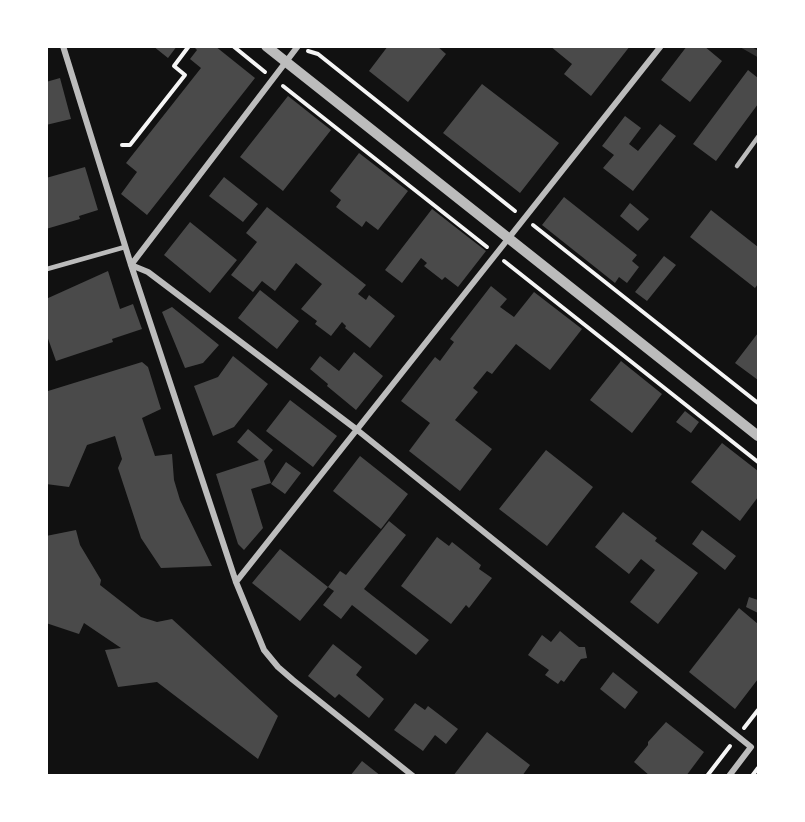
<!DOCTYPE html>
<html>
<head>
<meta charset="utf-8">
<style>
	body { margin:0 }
	#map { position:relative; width:805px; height:822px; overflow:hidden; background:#111; font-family:"DM Sans",sans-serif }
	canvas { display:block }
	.frame { position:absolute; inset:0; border:48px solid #fff; pointer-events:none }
</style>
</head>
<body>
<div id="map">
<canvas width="805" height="822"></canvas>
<div class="frame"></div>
</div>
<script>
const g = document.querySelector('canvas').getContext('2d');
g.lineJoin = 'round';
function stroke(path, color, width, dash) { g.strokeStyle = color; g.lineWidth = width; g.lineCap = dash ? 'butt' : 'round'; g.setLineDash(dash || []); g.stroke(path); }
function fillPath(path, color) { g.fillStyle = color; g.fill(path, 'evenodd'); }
const stream = new Path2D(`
	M 744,46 L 758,54`);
const building = new Path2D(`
	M 153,46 L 177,46 L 168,58 Z
	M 193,46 L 215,46 L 255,78 L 147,215 L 121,194 L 137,172 L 126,163 L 201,68 L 190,59 L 197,50 Z
	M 388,46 L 437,46 L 446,54 L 408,102 L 369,71 Z
	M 550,46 L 630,46 L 591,96 L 564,74 L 572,64 Z
	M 687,46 L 704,46 L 722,61 L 690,102 L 661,80 Z
	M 748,70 L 758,78 L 758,104 L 716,161 L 693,144 Z
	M 60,78 L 71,119 L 46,125 L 46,82 Z
	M 482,84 L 559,143 L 520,193 L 443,133 Z
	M 288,96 L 331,130 L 283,191 L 240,157 Z
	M 625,116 L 641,128 L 629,144 L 638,151 L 660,124 L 676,136 L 633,191 L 603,168 L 614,155 L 602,146 Z
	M 359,153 L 408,191 L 378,230 L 366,221 L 362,227 L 336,207 L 341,200 L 330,191 Z
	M 85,167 L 98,210 L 79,216 L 80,219 L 46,229 L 46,178 Z
	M 224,177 L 258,204 L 243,222 L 209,196 Z
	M 564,197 L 637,255 L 632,261 L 639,267 L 627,283 L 619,277 L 615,283 L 542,225 Z
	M 630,203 L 649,219 L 638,231 L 620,216 Z
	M 267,207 L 366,285 L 358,294 L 366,300 L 369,295 L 395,316 L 370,348 L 345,328 L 346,326 L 342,322 L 331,336 L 315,324 L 317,321 L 301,309 L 322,284 L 296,263 L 275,291 L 262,281 L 253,292 L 231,275 L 257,242 L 246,233 Z
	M 432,209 L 486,251 L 458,287 L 445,277 L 442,280 L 424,266 L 427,263 L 421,258 L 402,283 L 385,270 Z
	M 711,210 L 758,247 L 758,284 L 755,288 L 690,237 Z
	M 190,222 L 237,260 L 210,293 L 164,255 Z
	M 664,256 L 676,265 L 647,301 L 635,292 Z
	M 108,271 L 120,309 L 133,304 L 142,329 L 112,339 L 113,342 L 56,361 L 46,333 L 46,299 Z
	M 491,286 L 507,299 L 500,307 L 514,317 L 534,292 L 582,329 L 550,370 L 516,344 L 492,374 L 487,371 L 473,388 L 478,392 L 455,420 L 492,449 L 460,491 L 409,451 L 430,423 L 401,401 L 435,357 L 440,361 L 454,342 L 450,339 Z
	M 260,290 L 299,321 L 277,349 L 238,318 Z
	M 172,307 L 219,345 L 203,363 L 185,368 L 162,312 Z
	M 758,333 L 758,380 L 735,363 Z
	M 354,352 L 383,376 L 356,410 L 327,386 L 328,384 L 310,369 L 320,356 L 339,371 Z
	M 233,356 L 268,384 L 234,427 L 213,436 L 194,386 L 218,377 Z
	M 621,361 L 662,394 L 632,433 L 590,400 Z
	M 142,362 L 148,367 L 161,409 L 142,418 L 155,456 L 172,454 L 174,480 L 180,500 L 212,566 L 161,568 L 141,538 L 118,468 L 122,459 L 115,436 L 87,445 L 69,487 L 46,484 L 46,394 L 48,391 Z
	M 290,400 L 337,436 L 313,467 L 266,431 Z
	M 685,411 L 699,422 L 691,433 L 676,422 Z
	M 248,429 L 273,450 L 264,461 L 271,483 L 251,489 L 263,528 L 244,550 L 238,544 L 216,474 L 259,460 L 237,442 Z
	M 722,443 L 758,471 L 758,497 L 740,521 L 691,482 Z
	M 546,450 L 593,487 L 547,546 L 499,509 Z
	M 360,456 L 408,494 L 381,529 L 333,491 Z
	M 286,462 L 301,473 L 285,494 L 271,484 Z
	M 623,512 L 657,538 L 655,541 L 698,573 L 658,624 L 630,602 L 655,570 L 641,559 L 629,574 L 595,547 Z
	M 389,521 L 406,535 L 364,589 L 429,640 L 416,655 L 352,605 L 341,619 L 323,605 L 334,591 L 328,587 L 340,571 L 346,575 Z
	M 76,530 L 80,545 L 101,580 L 100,585 L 141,617 L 157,622 L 172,619 L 278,716 L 258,759 L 157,682 L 118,687 L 105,650 L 121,648 L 84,623 L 79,634 L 46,623 L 46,536 Z
	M 702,530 L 736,556 L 725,570 L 692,544 Z
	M 437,537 L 449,546 L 452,542 L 481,565 L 479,569 L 492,578 L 469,608 L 466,605 L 451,624 L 401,586 Z
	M 280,549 L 328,587 L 300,621 L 252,583 Z
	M 749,597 L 758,600 L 758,613 L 746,607 Z
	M 739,608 L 758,624 L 758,679 L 735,709 L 689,672 Z
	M 560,631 L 579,647 L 585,647 L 587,658 L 581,659 L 564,682 L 561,680 L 558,684 L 545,675 L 549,670 L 528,655 L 542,635 L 551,642 Z
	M 333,644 L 362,667 L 356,675 L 384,699 L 369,718 L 339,694 L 335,698 L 308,676 Z
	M 613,672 L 638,692 L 625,709 L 600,689 Z
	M 415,703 L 425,710 L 428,706 L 458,729 L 446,744 L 435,735 L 423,751 L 394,730 Z
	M 666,722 L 704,752 L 686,776 L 650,776 L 634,762 L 648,745 L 648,742 Z
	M 487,732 L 530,765 L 522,776 L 453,776 Z
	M 362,761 L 381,776 L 350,776 Z`);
const path = new Path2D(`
	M 233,46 L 265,72
	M 308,51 L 318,54 L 515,211
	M 283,86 L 487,247
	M 122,145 L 130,145 L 185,75 L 174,66 L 189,46
	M 533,225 L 758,403
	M 504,261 L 758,462
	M 744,728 L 758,710
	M 707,776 L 730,746
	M 752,776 L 758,768`);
const service = new Path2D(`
	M 737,166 L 758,137
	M 47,269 L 125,247`);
const minor = new Path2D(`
	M 63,46 L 131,265 L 236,582 L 264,650 L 278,667 L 293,680 L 413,776
	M 131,265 L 148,272 L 356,429 L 751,747 L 729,776
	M 131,265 L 298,46
	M 236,582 L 661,46`);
const tertiary = new Path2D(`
	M 266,46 L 758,436`);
stroke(stream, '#333', 6);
fillPath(building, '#4a4a4a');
stroke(path, '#f5f5f5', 4);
stroke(service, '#bcbcbc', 4.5);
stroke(minor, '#bcbcbc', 6);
stroke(tertiary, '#bcbcbc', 10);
</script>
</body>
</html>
